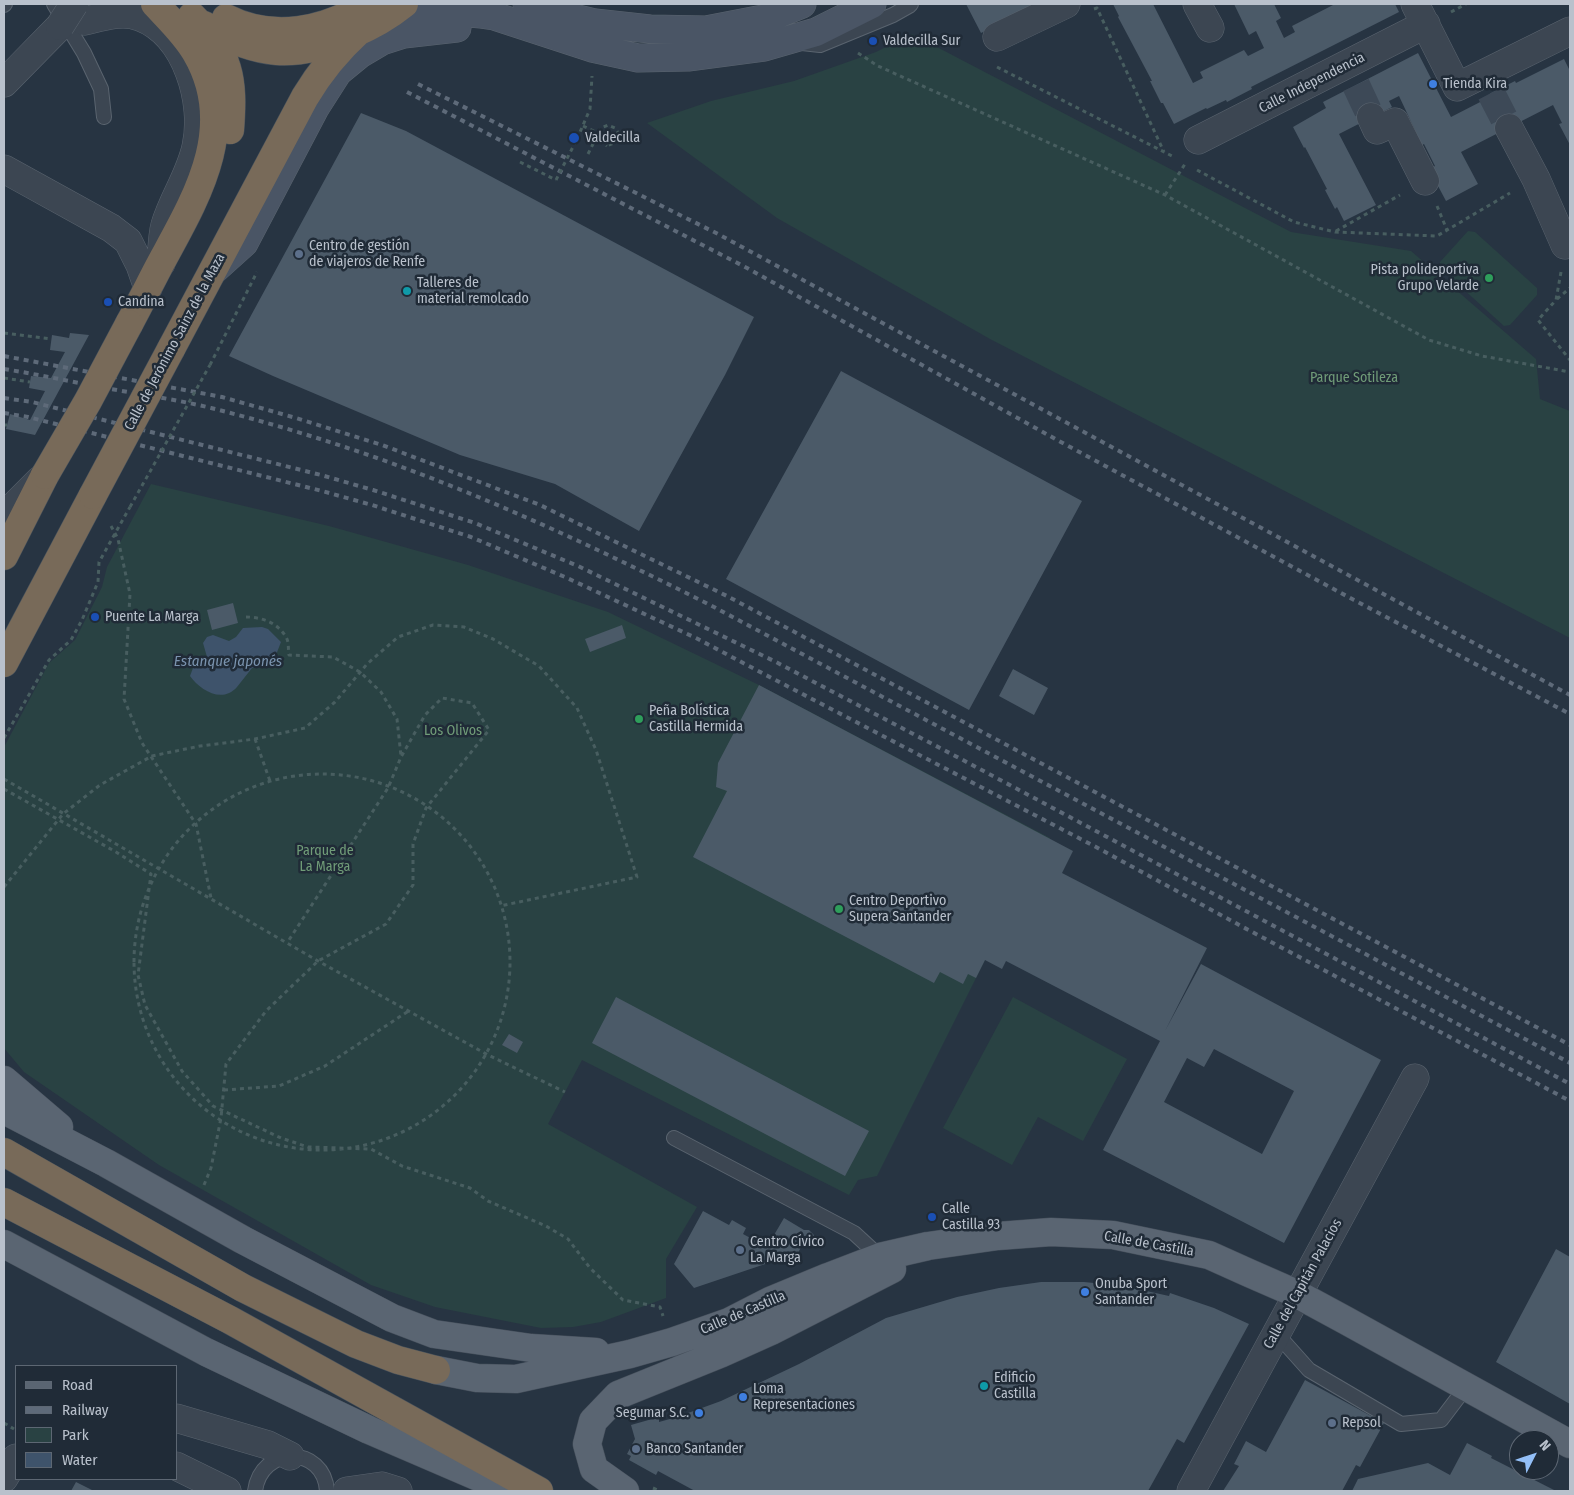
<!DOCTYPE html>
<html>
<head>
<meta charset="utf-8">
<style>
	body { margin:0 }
	#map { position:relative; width:1574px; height:1495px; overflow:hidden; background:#273442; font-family:"Fira Sans Condensed",sans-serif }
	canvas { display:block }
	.frame { position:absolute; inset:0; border:5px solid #b9c1cc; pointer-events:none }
	.legend { position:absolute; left:15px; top:1365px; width:162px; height:115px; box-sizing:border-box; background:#202b37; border:1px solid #5d6773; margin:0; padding:6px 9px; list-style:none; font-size:15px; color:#b9c1cc }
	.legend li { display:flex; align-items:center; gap:10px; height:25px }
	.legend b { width:25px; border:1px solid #5d6773 }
	.north { position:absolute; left:1509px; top:1430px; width:50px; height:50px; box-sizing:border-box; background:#202b37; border:1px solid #5d6773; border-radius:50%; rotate:49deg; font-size:14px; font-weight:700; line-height:20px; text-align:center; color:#b9c1cc }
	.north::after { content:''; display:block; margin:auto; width:18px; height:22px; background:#93bff7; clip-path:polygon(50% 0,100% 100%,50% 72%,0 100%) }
</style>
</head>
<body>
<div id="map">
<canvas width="1574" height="1495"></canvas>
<div class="frame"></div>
<ul class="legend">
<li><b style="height:6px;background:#5a6572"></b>Road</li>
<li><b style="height:6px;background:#5e6a79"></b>Railway</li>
<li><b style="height:14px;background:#294243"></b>Park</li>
<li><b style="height:14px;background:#3e536b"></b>Water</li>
</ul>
<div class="north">N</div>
</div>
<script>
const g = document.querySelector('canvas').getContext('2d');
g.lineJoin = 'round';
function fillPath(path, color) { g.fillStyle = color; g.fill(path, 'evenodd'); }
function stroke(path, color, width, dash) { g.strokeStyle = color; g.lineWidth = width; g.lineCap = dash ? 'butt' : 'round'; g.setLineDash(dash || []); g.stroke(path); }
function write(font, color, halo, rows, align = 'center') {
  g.font = font + ' "Fira Sans Condensed",sans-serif'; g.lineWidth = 5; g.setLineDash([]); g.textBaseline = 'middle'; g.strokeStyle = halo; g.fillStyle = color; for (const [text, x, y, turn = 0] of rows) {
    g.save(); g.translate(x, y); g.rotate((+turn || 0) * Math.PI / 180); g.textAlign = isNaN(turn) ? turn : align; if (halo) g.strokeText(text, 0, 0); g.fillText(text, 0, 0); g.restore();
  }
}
const green = new Path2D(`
	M 912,34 L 1291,232 L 1411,251 L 1536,359 L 1540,399 L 1570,411 L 1570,638 L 990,339 L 777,218 L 647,123 L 711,101 L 794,81 L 876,52 Z
	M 1468,231 L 1475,232 L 1537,288 L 1537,295 L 1510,325 L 1504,326 L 1440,268 L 1440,262 Z
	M 151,484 L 329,526 L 468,565 L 608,612 L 759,685 L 1050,838 L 985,960 L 877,1176 L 858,1180 L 849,1195 L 582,1060 L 548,1124 L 697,1207 L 666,1259 L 666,1298 L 601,1322 L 573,1327 L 541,1328 L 435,1307 L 371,1285 L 159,1165 L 24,1072 L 4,1048 L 4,747 L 49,663 L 75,640 L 102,587 L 107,567 Z
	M 1013,997 L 1127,1059 L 1083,1141 L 1038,1117 L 1012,1165 L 943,1128 Z`);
const water = new Path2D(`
	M 262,627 L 268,629 L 281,642 L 274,660 L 267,665 L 252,668 C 247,674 242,681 237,687 C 222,704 200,690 190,676 L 193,668 L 207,657 L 203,643 L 207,637 L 213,635 L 229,641 L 236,637 L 243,628 Z`);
const building = new Path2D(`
	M 966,4 L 1039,4 L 981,33 Z
	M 1113,4 L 1153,4 L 1193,83 L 1203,78 L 1200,72 L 1244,50 L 1248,56 L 1264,48 L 1256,31 L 1249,35 L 1234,4 L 1274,4 L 1281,18 L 1276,21 L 1284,38 L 1295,32 L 1292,26 L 1335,4 L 1395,4 L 1399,12 L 1251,87 L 1252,89 L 1227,102 L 1226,100 L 1207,109 L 1206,108 L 1174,124 L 1163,103 L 1161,103 L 1150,81 L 1152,81 L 1118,17 L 1119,16 Z
	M 1418,53 L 1451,117 L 1486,99 L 1486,97 L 1491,93 L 1515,81 L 1516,83 L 1564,59 L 1570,71 L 1570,145 L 1559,124 L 1562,123 L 1553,105 L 1461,152 L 1478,184 L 1446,201 L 1429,169 L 1435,166 L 1424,144 L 1422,145 L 1399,96 L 1389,101 L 1392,107 L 1339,134 L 1376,205 L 1344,221 L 1337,207 L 1335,209 L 1325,190 L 1327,189 L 1305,147 L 1304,148 L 1293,127 L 1326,108 L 1323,102 Z
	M 361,113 L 406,131 L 754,317 L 725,375 L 639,531 L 555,484 L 460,455 L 273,376 L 229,356 Z
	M 70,333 L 89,335 L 35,435 L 6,429 L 10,414 L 30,420 L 45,391 L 29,388 L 31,376 L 51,378 L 65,352 L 50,350 L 52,335 L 69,338 Z
	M 841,371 L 1082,501 L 969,710 L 726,579 Z
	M 233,603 L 238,623 L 212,630 L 207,610 Z
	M 622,625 L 626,638 L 590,652 L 585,639 Z
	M 1013,669 L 1048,688 L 1034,715 L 999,696 Z
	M 759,685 L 1073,851 L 1062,873 L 1207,948 L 1165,1031 L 1201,964 L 1381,1060 L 1284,1243 L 1103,1150 L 1160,1041 L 1006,961 L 1002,969 L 985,960 L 976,978 L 968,974 L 963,984 L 940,972 L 934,983 L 693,857 L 727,791 L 716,787 L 718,763 ZM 1214,1049 L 1294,1091 L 1262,1154 L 1164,1102 L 1187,1058 L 1204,1067 Z
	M 616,997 L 869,1131 L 845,1176 L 592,1043 Z
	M 509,1034 L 523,1042 L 517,1053 L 502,1045 Z
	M 703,1211 L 729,1225 L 732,1220 L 746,1228 L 743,1234 L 767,1247 L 784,1218 L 804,1230 L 809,1230 L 814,1235 L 815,1241 L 811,1245 L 801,1247 L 798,1253 L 694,1288 L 674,1264 Z
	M 1556,1249 L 1570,1257 L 1570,1404 L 1496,1362 Z
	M 1041,1282 L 1084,1282 L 1124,1286 L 1169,1296 L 1170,1293 L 1214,1308 L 1249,1324 L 1184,1443 L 1177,1439 L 1148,1491 L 695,1491 L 658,1471 L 656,1475 L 629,1460 L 631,1456 L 627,1454 L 635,1439 L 631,1425 L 659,1417 L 659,1422 L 677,1417 L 721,1401 L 799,1364 L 886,1318 L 957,1297 L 999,1288 Z
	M 1305,1380 L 1384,1423 L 1360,1467 L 1356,1465 L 1342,1491 L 1223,1491 L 1239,1466 L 1234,1464 L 1246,1441 L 1266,1452 Z
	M 1467,1443 L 1492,1456 L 1491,1458 L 1556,1491 L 1352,1491 L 1358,1479 L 1428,1463 L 1450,1475 Z
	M 76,1482 L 94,1491 L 71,1491 Z`);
const streetTunnel = new Path2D(`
	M 1356,85 L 1371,117
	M 1491,93 L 1509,128`);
const path = new Path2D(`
	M 1094,9 L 1097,8 L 1164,152
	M 1451,12 L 1466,4
	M 858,53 L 878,66 L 1165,195 L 1429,340 L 1482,356 L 1570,372
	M 997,67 L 1174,157
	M 577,139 L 590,109 L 592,76
	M 588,154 L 601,128 L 608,125 L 615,128 L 619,134 L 616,142 L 607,146
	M 520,162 L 556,180
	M 1197,170 L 1294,222 L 1335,232 L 1437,236 L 1510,193
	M 1165,195 L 1185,164
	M 1437,206 L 1447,230
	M 1336,231 L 1400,195
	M 1561,272 L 1556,300 L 1538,320 L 1570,360
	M 1557,299 L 1570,288
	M 4,333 L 51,339
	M 210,365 L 257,272
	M 4,378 L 30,382
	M 4,425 L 7,425
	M 111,526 L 118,539 L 130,594 L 124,699 L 142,743 L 196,824 L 211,898
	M 246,617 C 262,617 279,623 287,639 C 289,644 288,650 289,655 L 333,657 L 360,672 L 381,692 L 397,719 L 401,756
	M 4,738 L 49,660 L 71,640 L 82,620 L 98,582 L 99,562 L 130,507
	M 255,739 L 270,781
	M134 962a188 188 0 1 1 376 0a188 188 0 1 1-376 0Z
	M 4,779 L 318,961 L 488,1055 L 565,1092
	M 4,789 L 116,852 L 151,874 L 138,975 L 145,1005 L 182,1071 L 213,1106 L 281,1138 L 308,1147 L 371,1149 L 402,1166 L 470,1188 L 488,1201 L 546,1226 L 568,1239 L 590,1268 L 623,1300 L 660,1307 L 663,1316
	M 4,887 L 63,814 L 100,785 L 152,756 L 200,746 L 255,739 L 305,728 L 335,702 L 367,664 L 398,637 L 433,625 L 464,627 L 493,639 L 539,666 L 577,708 L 596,750 L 637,877 L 500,906
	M 224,1090 L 279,1086 L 325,1066 L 410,1010
	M 204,1185 L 211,1168 L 221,1118 L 226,1064 L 266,1011 L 318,961 L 386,924 L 413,885 L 413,844 L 426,808 L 489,730 L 472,703 L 442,698 L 425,715 L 401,757 L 388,788 L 287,943
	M 4,1423 L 14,1429
	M 653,1488 L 660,1491`);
const lane = new Path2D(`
	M 54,4 L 84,53 L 101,89 L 104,117
	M 4,5 L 5,4
	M 802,43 L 820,45 L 893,15 L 909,6 L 911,4
	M 674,1138 L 854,1233 L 880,1257
	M 1276,1333 L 1309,1370 L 1401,1424 L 1441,1420 L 1466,1387
	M 255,1491 C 261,1445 324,1445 327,1491`);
const street = new Path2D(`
	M 1197,4 L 1210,28
	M 1415,4 L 1457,87 L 1570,31
	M 84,21 C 102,17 123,10 140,17 C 187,35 206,103 196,147 C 190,175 173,198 165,225 C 162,236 162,251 161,263
	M 997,37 L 1066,4
	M 4,83 L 60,26
	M 1371,117 L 1377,130 L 1395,122 L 1425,181
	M 1509,128 L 1536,179 L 1565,245
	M 1198,140 L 1426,24
	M 4,169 L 111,228 L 128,241 L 140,265 L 148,288
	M 4,516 L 40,480
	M 176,1418 L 268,1445 L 290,1456
	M 176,1466 L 227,1491
	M 4,1478 L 16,1458
	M 347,1491 L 382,1486 L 398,1491
	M 1191,1491 L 1415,1078`);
const secondary = new Path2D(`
	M 527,4 L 562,15 L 595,23 L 650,29 L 706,30 L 768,18 L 802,4
	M 378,22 C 415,10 455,10 494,16 L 592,48 L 638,58 L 688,57 L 764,47 L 816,32 L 872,4
	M 214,270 L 244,243 L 315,108 L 338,72 L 360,54 L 382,41 L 404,34 L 457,28`);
const primary = new Path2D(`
	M 4,1080 L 59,1127
	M 4,1110 L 106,1163 L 243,1240 L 392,1318 L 434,1334 L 531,1348 L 596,1352
	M 4,1244 L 206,1352 L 369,1430 L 511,1491
	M 436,1370 L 477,1378 L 516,1379 L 630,1354 L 672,1342 L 729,1322 L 770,1301 L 828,1277 L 880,1257 L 928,1246 L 998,1236 L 1051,1232 L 1113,1235 L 1209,1255 L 1249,1273 L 1297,1294 L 1345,1320 L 1570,1444
	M 625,1491 L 594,1469 L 587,1444 L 593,1421 L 618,1395 L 722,1353 L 771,1331 L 892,1269`);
const highway = new Path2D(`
	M 192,16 C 230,54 234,78 230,130
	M 226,18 C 273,42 325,31 368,4
	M 204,25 C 257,56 295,60 351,35 C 370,27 388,17 404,4
	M 129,324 C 141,302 152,279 164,257 C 199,193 238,125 196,53 C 186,35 169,19 155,4
	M 171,349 L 305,97 C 320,72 337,51 359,31
	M 4,556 L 45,475
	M 4,663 L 93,495
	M 4,1152 L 243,1288 L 356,1344 L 398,1360 L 436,1370
	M 4,1202 L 230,1320 L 539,1491`);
const rail = new Path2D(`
	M 418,84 L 718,234 L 1570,695
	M 407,92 L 747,268 L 1059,441 L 1354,600 L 1570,714
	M 4,356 L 222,397 L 296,418 L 382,445 L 540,505 L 727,596 L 1570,1045
	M 4,369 C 36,374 68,381 100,387 C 137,394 175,399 211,408 C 267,422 323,439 377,458 C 493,499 603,551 712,606 L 1570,1063
	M 4,398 L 32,402 L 321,475 L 373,490 L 475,523 L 578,566 L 774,661 L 961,759 L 1570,1084
	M 4,413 L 28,417 L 322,491 L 372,505 L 471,537 L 565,577 L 696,638 L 764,674 L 1096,847 L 1241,926 L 1570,1101`);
const pathBridge = new Path2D(`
	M 583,126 L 598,133 L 600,140 L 607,146
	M 556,180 L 577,139
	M 130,507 L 210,365`);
const streetBridge = new Path2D(`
	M 60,26 L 74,4`);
const highwayBridge = new Path2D(`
	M 45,475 L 88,401 L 129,324
	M 93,495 L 171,349`);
const markers = [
	[873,41,5,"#1a4fb4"],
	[1433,84,5,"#3f7fe0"],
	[574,138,6,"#1a4fb4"],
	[299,254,5,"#5c6f8a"],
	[1489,278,5,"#2e9e5b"],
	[407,291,5,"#0f9aa8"],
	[108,302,5,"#1a4fb4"],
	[95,617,5,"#1a4fb4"],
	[639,719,5,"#2e9e5b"],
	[839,909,5,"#2e9e5b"],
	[932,1217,5,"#1a4fb4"],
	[740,1250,5,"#5c6f8a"],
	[1085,1292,5,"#3f7fe0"],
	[984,1386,5,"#0f9aa8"],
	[743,1397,5,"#3f7fe0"],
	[699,1413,5,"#3f7fe0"],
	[1332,1423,5,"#5c6f8a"],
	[636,1449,5,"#5c6f8a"]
];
const poiNames = [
	["Valdecilla Sur",883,41],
	["Tienda Kira",1443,84],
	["Valdecilla",585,138],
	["Centro de gestión",309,246],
	["de viajeros de Renfe",309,262],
	["Pista polideportiva",1479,270,"right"],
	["Grupo Velarde",1479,286,"right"],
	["Talleres de",417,283],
	["material remolcado",417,299],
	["Candina",118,302],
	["Puente La Marga",105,617],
	["Peña Bolística",649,711],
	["Castilla Hermida",649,727],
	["Centro Deportivo",849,901],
	["Supera Santander",849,917],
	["Calle",942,1209],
	["Castilla 93",942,1225],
	["Centro Cívico",750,1242],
	["La Marga",750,1258],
	["Onuba Sport",1095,1284],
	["Santander",1095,1300],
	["Edificio",994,1378],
	["Castilla",994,1394],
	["Loma",753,1389],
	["Representaciones",753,1405],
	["Segumar S.C.",689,1413,"right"],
	["Repsol",1342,1423],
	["Banco Santander",646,1449]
];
const streetNames = [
	["Calle Independencia",1312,83,-27],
	["Calle de Jerónimo Sainz de la Maza",175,342,-62],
	["Calle de Castilla",1149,1244,10],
	["Calle del Capitán Palacios",1303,1284,-61],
	["Calle de Castilla",743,1313,-23]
];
const parkNames = [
	["Parque Sotileza",1354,378],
	["Los Olivos",453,731],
	["Parque de",325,851],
	["La Marga",325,867]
];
const waterNames = [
	["Estanque japonés",228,662]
];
fillPath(green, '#294243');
fillPath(water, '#3e536b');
fillPath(building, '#4b5a68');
stroke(streetTunnel, '#3d4957', 28, [28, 14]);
stroke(lane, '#5a646f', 16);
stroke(street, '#5a646f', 29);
stroke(secondary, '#5a646f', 29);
stroke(primary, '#454f5b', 29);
stroke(highway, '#46515c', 29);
stroke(path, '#485e60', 3, [4, 4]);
stroke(lane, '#3c4652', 14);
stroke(street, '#3c4652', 28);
stroke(secondary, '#4a5565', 28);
stroke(primary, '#5a6572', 28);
stroke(highway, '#786a59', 28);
stroke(rail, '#5e6a79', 4, [5, 5]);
stroke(streetBridge, '#5a646f', 29, []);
stroke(highwayBridge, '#46515c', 29, []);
stroke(pathBridge, '#485e60', 3, [4, 4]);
stroke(streetBridge, '#3c4652', 28);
stroke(highwayBridge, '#786a59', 28);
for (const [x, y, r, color] of markers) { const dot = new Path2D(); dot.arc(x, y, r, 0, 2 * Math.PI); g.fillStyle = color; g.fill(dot); stroke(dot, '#202b37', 2); }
write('14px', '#b9c1cc', '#202b37', poiNames, 'left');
write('14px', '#b9c1cc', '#202b37', streetNames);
write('14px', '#709c78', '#202b37', parkNames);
write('italic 15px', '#7a93ae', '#202b37', waterNames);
</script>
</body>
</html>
